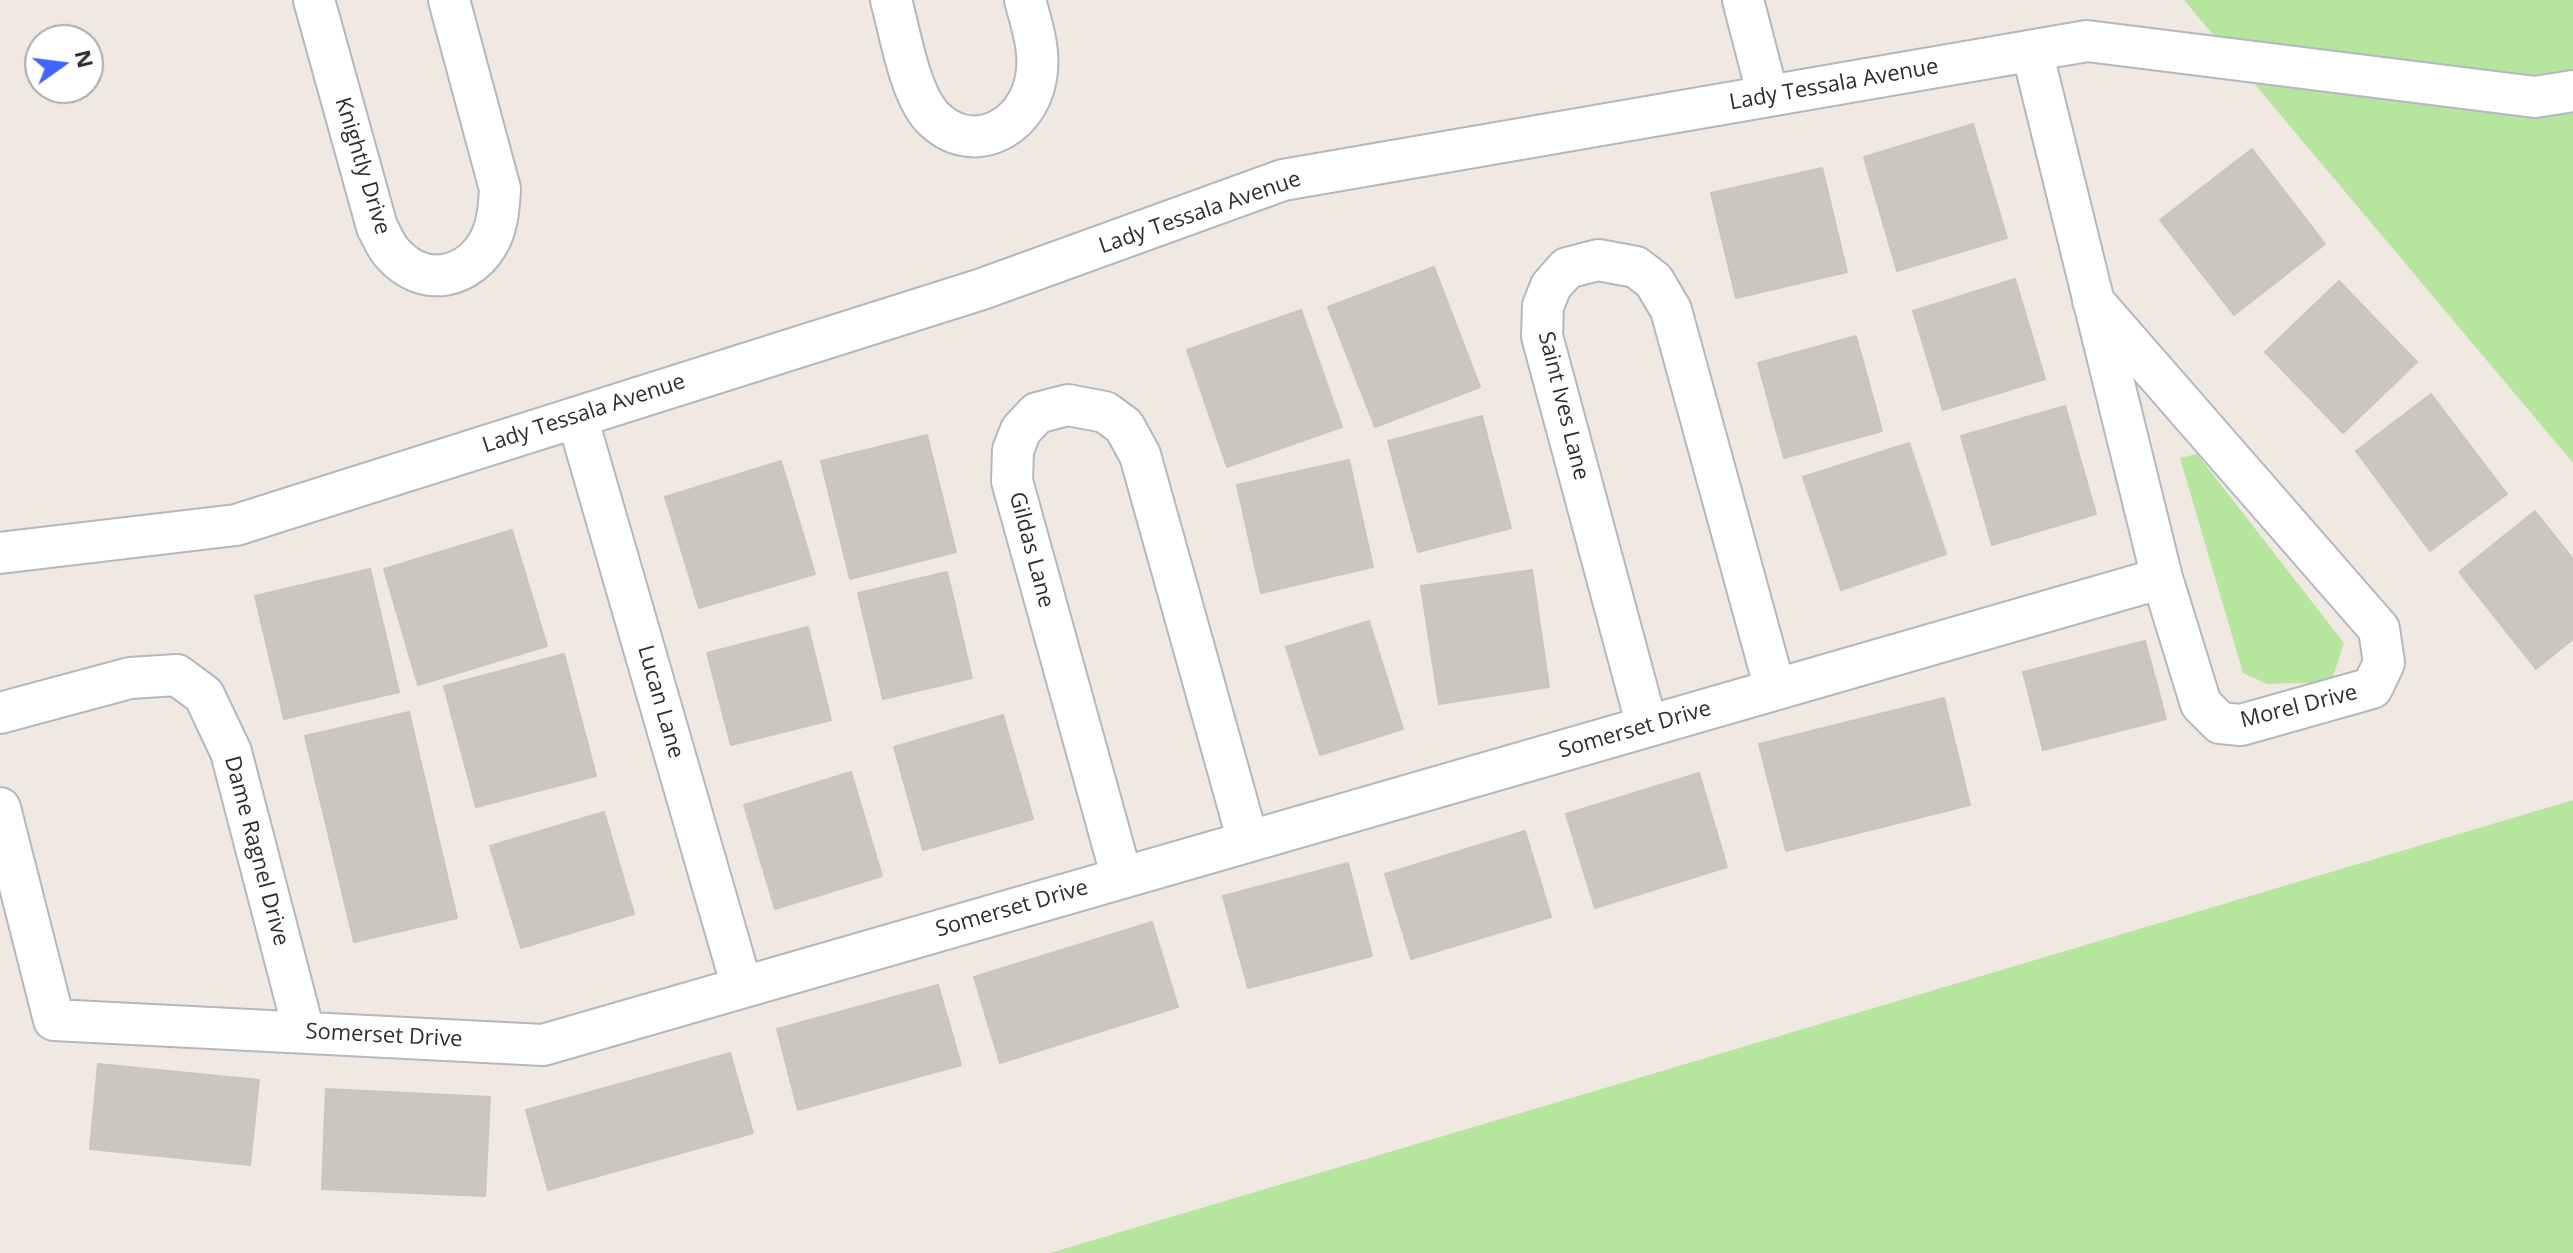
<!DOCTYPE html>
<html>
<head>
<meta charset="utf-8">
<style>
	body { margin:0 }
	#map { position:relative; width:2573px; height:1253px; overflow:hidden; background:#efe9e1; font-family:"Open Sans",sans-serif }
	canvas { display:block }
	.north { position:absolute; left:24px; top:24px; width:80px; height:80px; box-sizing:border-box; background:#fff; border:2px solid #ababab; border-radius:50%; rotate:76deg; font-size:22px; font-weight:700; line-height:32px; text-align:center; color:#2e2e2e }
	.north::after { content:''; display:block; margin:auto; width:28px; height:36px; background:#4264fb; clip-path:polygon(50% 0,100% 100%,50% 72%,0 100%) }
</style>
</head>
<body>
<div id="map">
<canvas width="2573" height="1253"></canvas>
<div class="north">N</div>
</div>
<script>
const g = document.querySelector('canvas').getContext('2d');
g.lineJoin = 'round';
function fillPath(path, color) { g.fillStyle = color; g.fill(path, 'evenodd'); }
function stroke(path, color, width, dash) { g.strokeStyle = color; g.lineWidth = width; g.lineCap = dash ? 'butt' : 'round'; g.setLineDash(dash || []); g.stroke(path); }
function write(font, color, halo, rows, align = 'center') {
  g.font = font + ' "Open Sans",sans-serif'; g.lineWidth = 6; g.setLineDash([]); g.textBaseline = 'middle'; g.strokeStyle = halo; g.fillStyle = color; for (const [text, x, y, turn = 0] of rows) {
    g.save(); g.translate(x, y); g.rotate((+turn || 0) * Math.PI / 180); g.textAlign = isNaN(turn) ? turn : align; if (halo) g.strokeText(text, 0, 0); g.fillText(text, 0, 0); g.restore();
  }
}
const green = new Path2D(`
	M 2184,0 L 2573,0 L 2573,463 Z
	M 2197,454 L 2344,643 L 2331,682 L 2267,684 L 2243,673 L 2180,458 Z
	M 2573,800 L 2573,1253 L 1050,1253 Z`);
const building = new Path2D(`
	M 1973,124 L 2007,238 L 1897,271 L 1864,157 Z
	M 2252,149 L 2325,244 L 2234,315 L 2160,220 Z
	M 1822,168 L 1847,272 L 1736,298 L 1711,193 Z
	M 1434,267 L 1480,387 L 1375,427 L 1328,307 Z
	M 2015,279 L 2045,379 L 1943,410 L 1913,311 Z
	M 2339,281 L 2417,362 L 2343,433 L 2265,352 Z
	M 1301,310 L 1342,427 L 1227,467 L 1187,350 Z
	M 1856,336 L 1882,431 L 1784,458 L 1758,363 Z
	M 2431,394 L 2507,494 L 2430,551 L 2356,451 Z
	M 2065,406 L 2096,514 L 1992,545 L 1961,436 Z
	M 1482,416 L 1511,528 L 1418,552 L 1388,441 Z
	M 927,435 L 956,552 L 850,579 L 821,461 Z
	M 1909,443 L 1946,554 L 1841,590 L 1803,477 Z
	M 1349,460 L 1373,567 L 1261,593 L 1237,485 Z
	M 781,461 L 815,574 L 699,608 L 665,497 Z
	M 2535,511 L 2573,559 L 2573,639 L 2536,669 L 2459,572 Z
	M 512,530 L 547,646 L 418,685 L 384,569 Z
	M 370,569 L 399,692 L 284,719 L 255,596 Z
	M 1532,570 L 1549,687 L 1439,704 L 1421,586 Z
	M 947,572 L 972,678 L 883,699 L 858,593 Z
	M 1369,621 L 1403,729 L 1320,755 L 1286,647 Z
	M 808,627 L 831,720 L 731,745 L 707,653 Z
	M 2145,641 L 2166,719 L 2043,750 L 2023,672 Z
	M 564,654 L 596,776 L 476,807 L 444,686 Z
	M 1944,698 L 1970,805 L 1786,851 L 1759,744 Z
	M 409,712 L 457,918 L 354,942 L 305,736 Z
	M 1003,715 L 1033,819 L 923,850 L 894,747 Z
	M 851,772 L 882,876 L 775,909 L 744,805 Z
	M 1699,773 L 1727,867 L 1595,908 L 1566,814 Z
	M 604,812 L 634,914 L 521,948 L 490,846 Z
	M 1525,831 L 1551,917 L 1411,959 L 1385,874 Z
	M 1348,863 L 1372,956 L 1248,988 L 1223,896 Z
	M 1152,922 L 1178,1007 L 1000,1063 L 974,977 Z
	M 938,985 L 961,1065 L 798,1110 L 777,1029 Z
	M 730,1053 L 753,1133 L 548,1190 L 526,1110 Z
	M 98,1064 L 259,1080 L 250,1165 L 90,1149 Z
	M 326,1089 L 490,1097 L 485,1196 L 322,1189 Z`);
const minor = new Path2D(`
	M 314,0 L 377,227 C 382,236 386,247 393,254 C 424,289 471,279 491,238 C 498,222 499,206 500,189 L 449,0
	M 891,0 C 900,32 909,91 931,116 C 970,158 1027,130 1036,78 C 1041,51 1032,26 1025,0
	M 1743,0 L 1768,96
	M 2032,51 L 2162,578 L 2201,704 L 2220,723 L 2241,725 L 2372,688 L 2384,663 L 2379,629 L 2093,301
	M 577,417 L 742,987
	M 0,553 L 236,525 L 982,289 L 1283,180 L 2087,41 L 2535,97 L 2573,91
	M 0,713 L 130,678 L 177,675 L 204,695 L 231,752 L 304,1032
	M 1647,726 L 1542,336 L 1543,306 L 1551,286 L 1567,268 L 1598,260 L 1636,267 L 1654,281 L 1671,310 L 1775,689
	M 0,808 L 54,1020 L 543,1045 L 2162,578
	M 1122,878 L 1012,481 L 1013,450 L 1021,430 L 1037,413 L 1068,405 L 1105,412 L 1124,426 L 1140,455 L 1248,841`);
const streetNames = [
	["Lady Tessala Avenue",1834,85,-10],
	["Knightly Drive",362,166,73],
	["Lady Tessala Avenue",1200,213,-19],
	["Saint Ives Lane",1563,406,76],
	["Lady Tessala Avenue",584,414,-18],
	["Gildas Lane",1031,550,75],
	["Lucan Lane",660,702,74],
	["Morel Drive",2299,707,-14],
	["Somerset Drive",1635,730,-16],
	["Dame Ragnel Drive",256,851,75],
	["Somerset Drive",1012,909,-16],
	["Somerset Drive",384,1036,3]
];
fillPath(green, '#b6e59e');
fillPath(building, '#cbc7bf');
stroke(building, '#cbc5ba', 2);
stroke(minor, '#b4b7c1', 44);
stroke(minor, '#fff', 40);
write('22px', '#2e2e2e', '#fff', streetNames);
</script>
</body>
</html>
